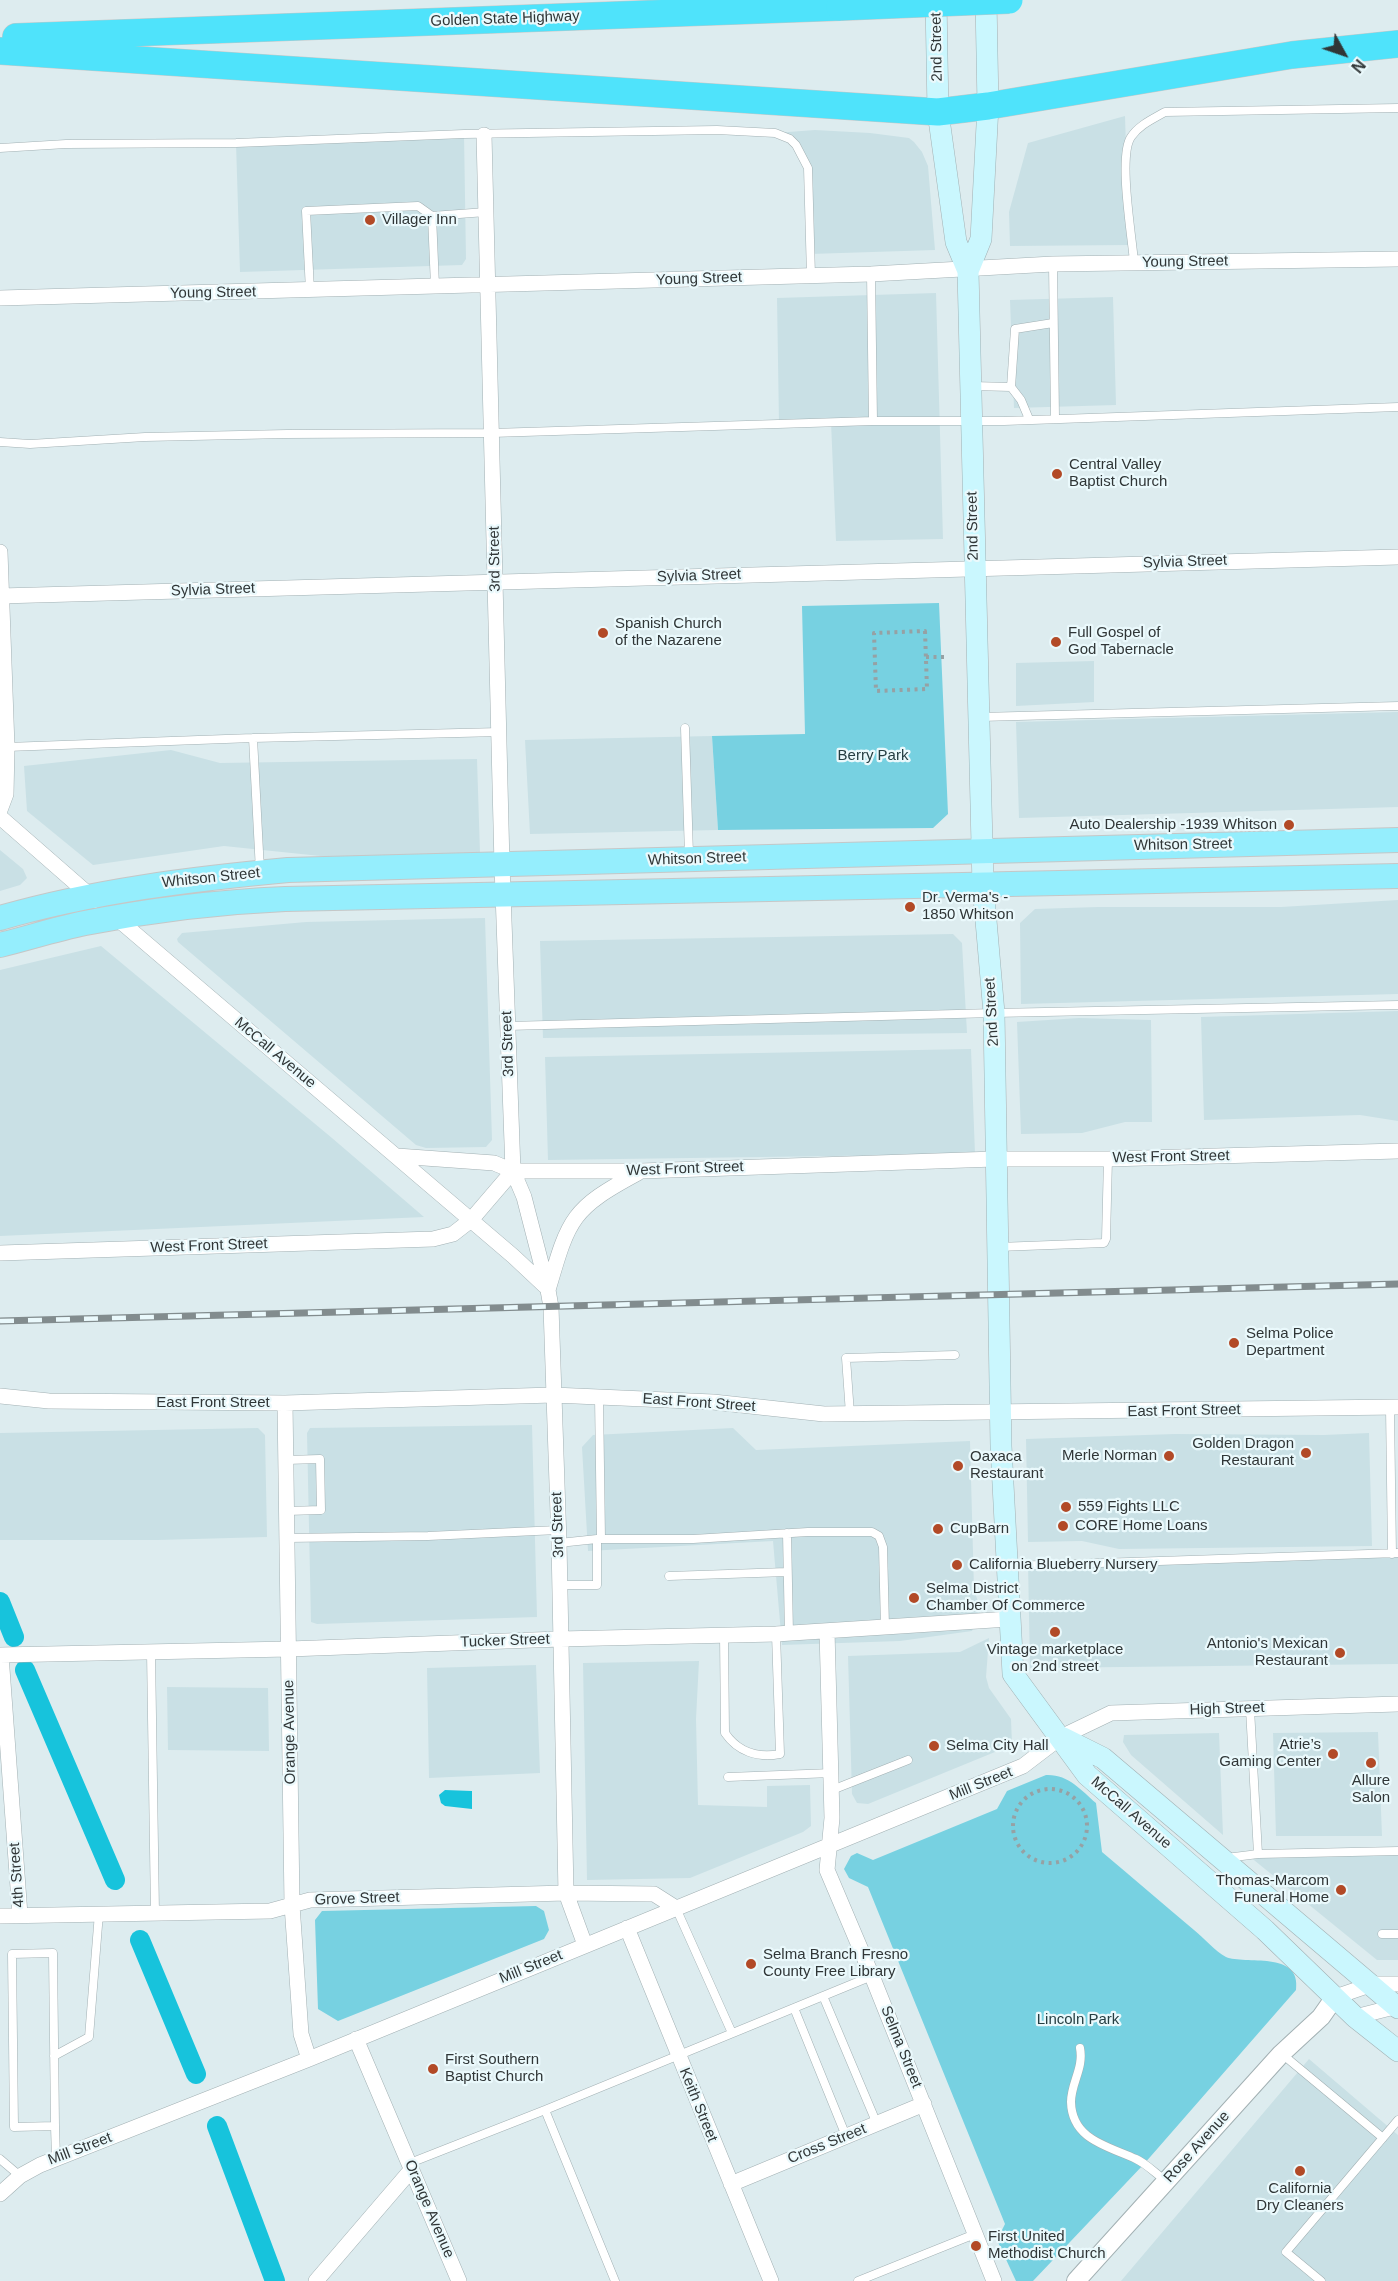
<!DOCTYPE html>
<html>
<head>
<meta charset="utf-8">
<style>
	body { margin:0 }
	#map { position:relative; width:1398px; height:2281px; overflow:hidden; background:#ddecef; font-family:Helvetica,sans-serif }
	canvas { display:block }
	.north { position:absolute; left:1314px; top:24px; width:60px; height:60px; -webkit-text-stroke:4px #eaf9fc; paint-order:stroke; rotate:130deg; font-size:16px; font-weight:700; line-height:24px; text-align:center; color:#303637 }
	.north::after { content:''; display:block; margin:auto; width:21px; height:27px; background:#303637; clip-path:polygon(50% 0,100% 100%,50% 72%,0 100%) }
</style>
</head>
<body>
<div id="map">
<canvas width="1398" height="2281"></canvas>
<div class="north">N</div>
</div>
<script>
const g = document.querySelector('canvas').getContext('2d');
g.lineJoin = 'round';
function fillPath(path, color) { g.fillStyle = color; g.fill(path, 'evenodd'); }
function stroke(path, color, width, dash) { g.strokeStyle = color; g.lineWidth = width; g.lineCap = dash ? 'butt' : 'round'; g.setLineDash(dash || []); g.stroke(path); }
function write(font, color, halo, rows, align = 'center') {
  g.font = font + ' Helvetica,sans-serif'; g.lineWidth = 4.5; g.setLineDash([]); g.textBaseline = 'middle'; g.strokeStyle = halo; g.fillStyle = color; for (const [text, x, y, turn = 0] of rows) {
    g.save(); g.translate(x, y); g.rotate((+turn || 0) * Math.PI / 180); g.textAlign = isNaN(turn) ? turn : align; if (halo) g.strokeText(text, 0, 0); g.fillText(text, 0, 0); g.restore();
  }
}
const built = new Path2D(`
	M 1125,116 L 1129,245 L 1010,246 L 1009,212 L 1028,143 Z
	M 815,130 L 870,133 L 909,138 L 914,142 L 922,152 L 928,166 L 935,250 L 810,254 L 808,168 L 796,145 L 775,133 Z
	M 464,134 L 466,259 L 462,265 L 240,272 L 236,143 Z
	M 936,293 L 943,539 L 836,541 L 831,422 L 779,424 L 777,298 Z
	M 1113,297 L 1116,405 L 1014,408 L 1010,300 Z
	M 1094,661 L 1094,702 L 1016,706 L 1016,663 Z
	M 1398,712 L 1398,807 L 1019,818 L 1016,722 Z
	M 712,736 L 718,830 L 530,834 L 525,740 Z
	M 171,750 L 220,763 L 477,759 L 480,853 L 330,857 L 224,846 L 93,865 L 27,811 L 24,766 Z
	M 0,850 L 23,869 L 27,878 L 20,885 L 0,891 Z
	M 1398,900 L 1398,994 L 1021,1004 L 1020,923 L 1035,909 L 1098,907 L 1281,907 Z
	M 485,918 L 492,1140 L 486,1147 L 426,1148 L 416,1145 L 178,942 L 177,939 L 182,933 L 306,922 Z
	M 953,934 L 962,943 L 967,1033 L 543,1038 L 540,941 Z
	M 101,946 L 332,1138 L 424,1217 L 0,1236 L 0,970 Z
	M 1398,1011 L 1398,1121 L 1360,1115 L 1204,1120 L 1201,1017 Z
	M 1079,1018 L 1151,1020 L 1152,1122 L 1125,1122 L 1082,1133 L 1021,1134 L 1017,1022 Z
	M 971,1049 L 975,1154 L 548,1160 L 545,1057 Z
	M 532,1425 L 537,1617 L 317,1624 L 311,1622 L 307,1433 L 310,1428 Z
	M 258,1428 L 265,1435 L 267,1537 L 158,1540 L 0,1540 L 0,1433 Z
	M 733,1428 L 756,1450 L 970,1441 L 974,1590 L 981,1610 L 972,1631 L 900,1641 L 782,1645 L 773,1541 L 588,1551 L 582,1447 L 593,1435 Z
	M 1369,1433 L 1372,1546 L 1119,1549 L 1082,1541 L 1028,1542 L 1026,1439 L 1175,1434 L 1324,1435 Z
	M 1398,1557 L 1398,1664 L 1030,1668 L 1028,1562 Z
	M 989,1638 L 986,1677 L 989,1688 L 1011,1719 L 1012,1745 L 868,1804 L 857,1803 L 852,1794 L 848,1656 L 960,1652 Z
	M 699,1661 L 696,1719 L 698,1805 L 767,1807 L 767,1786 L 810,1785 L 811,1826 L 803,1832 L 690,1878 L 587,1880 L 583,1663 Z
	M 536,1665 L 540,1773 L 429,1778 L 427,1668 Z
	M 167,1687 L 268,1688 L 269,1751 L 168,1750 Z
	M 1378,1732 L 1382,1836 L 1276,1836 L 1273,1733 Z
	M 1219,1733 L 1223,1835 L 1131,1755 L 1123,1742 L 1124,1735 Z
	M 1398,1853 L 1398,1960 L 1377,1960 L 1249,1856 Z
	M 1309,2059 L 1398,2135 L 1398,2281 L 1121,2281 Z`);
const green = new Path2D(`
	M 939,603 L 948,814 L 933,828 L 718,830 L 712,736 L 805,734 L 802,606 Z
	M 1046,1775 C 1068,1774 1081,1790 1096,1803 L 1102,1852 C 1133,1878 1163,1904 1194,1930 C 1204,1938 1215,1951 1226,1957 C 1244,1965 1302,1950 1296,1990 L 1144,2164 L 1033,2281 L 1016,2281 L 997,2240 L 1005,2224 L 868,1887 L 849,1878 L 844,1869 L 851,1856 L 857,1853 L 873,1860 L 997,1809 L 1007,1791 Z
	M 536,1906 L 544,1911 L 549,1930 L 544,1939 L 338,2021 L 318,2009 L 315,1920 L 322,1911 Z`);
const water = new Path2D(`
	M 445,1790 L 472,1791 L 472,1809 L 445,1806 L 441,1803 L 439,1795 Z`);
const canal = new Path2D(`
	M 0,1602 L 14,1637
	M 25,1670 L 115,1880
	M 140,1940 L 196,2074
	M 217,2126 L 275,2281`);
const path = new Path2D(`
	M 925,631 L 927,689 L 876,691 L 874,633 Z
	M 926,657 L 946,657
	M1013 1826a37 37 0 1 1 74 0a37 37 0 1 1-74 0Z`);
const service = new Path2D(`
	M 0,148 L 66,144 L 236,143 L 464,134 L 717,130 L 775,133 L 790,139 L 796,145 L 808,168 L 811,276
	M 432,216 L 435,286
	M 1134,262 C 1132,236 1118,156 1131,137 C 1139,125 1153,119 1165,112 L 1398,108
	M 1053,264 L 1055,418
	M 871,274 L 873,421
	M 310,291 L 306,211 L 418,206 L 432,216 L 486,212
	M 972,386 L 1011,387 L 1021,400 L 1029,419
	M 1011,387 L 1015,329 L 1053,323
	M 0,442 L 30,444 L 145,437 L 287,434 L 492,433 L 873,421 L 1004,421 L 1398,407
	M 980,717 L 1398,706
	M 685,728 L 689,855
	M 253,738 L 260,871
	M 7,747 L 253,738 L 500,732
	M 508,1026 L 994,1013 L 1398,1005
	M 998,1247 L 1104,1243 L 1106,1239 L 1108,1159
	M 599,1397 L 601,1539
	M 1390,1408 L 1392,1554
	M 850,1414 L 846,1358 L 955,1355
	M 286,1460 L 320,1459 L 321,1510 L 287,1511
	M 787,1533 L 789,1634
	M 288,1538 L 428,1536 L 558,1530
	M 559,1543 L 597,1539 L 693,1539 L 808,1532 L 872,1532 L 879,1536 L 883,1547 L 885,1627
	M 1010,1566 L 1398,1553
	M 669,1576 L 787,1572
	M 559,1585 L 597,1585 L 597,1539
	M 724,1635 L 725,1733 C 738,1752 758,1758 780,1754 L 776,1634
	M 151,1652 L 155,1913
	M 1250,1709 L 1258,1854
	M 728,1777 L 832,1773
	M 832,1790 L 908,1760
	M 1226,1858 L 1258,1854 L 1398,1851
	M 676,1908 L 732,2033
	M 1382,1934 L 1398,1934
	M 53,1953 L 55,2126 L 14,2127 L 12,1954 Z
	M 823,1996 L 877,2124
	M 794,2008 L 846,2136
	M 1080,2048 C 1084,2068 1071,2083 1071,2102 C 1072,2140 1108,2146 1136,2159 C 1147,2164 1156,2174 1166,2181
	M 1282,2054 L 1383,2138
	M 54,2056 L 89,2037 L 99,1913
	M 545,2110 L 615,2281
	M 55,2126 L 56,2158
	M 0,2159 L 20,2176
	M 410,2163 L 545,2110 L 872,1976
	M 858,2281 L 975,2234
	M 1321,2281 L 1286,2252 L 1398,2120`);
const minor = new Path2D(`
	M 484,135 L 502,865 L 513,1171 L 524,1197 L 548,1290 L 551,1307 L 559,1543 L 566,1893 L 585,1945
	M 0,298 L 871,274 L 1053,264 L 1398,259
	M 0,552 L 7,747 L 6,794 L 0,810
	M 0,596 L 1398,557
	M 0,817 L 95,900
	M 113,915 L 513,1256 L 545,1286
	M 397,1156 L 494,1163 L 513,1171
	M 0,1253 L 433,1239 L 453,1234 L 471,1220 L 513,1171 L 641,1171 L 995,1159 L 1108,1159 L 1398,1151
	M 548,1290 C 569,1218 571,1209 638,1173
	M 0,1396 L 49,1401 L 285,1403 L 553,1395 L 713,1402 L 824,1414 L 1398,1407
	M 285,1403 L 292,1905 L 301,2034 L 309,2059
	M 827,1631 L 832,1818 L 827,1870 L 872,1976 L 994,2281
	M 0,1655 L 289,1649 L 560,1639 L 776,1634 L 1009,1619
	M 1,1655 L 20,1915
	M 0,1916 L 270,1911 L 310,1900 L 566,1893 L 654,1894 L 676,1908
	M 627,1928 L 771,2281
	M 1335,1997 L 1373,1984 L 1398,1984
	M 1355,2017 L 1398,2006
	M 356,2039 L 459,2281
	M 731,2184 L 924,2104
	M 0,2194 L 20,2176 L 40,2165 L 309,2059 L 1023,1766 L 1061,1737 L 1111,1713 L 1398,1704
	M 316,2281 L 412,2169`);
const tertiary = new Path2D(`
	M 1076,2281 L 1281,2054 L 1321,2017 L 1335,1997`);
const secondary = new Path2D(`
	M 936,0 L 938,112 L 956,242 L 968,271 L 983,886 L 994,1013 L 1001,1446 L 1013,1674 L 1087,1775 L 1265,1930 L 1355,2017 L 1398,2051
	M 968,271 L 981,239 L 988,106 L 986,0
	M 1063,1738 L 1103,1758 L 1398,2008`);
const primary = new Path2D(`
	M 0,918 C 94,891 191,879 288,870 L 1398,840
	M 0,945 C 28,938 56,929 85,923 C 151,910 217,902 285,899 L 1398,876`);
const motorway = new Path2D(`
	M 16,37 L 840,7
	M 0,51 L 938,112 L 988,106 L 1292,55 L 1398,44`);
const rail = new Path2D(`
	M 0,1321 L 1398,1284`);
const motorwayBridge = new Path2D(`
	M 840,7 L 1009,0`);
const markers = [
	[370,220,6,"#b24a27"],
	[1057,474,6,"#b24a27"],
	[603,633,6,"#b24a27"],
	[1056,642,6,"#b24a27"],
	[1289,825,6,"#b24a27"],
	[910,907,6,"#b24a27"],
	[1234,1343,6,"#b24a27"],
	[1306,1453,6,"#b24a27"],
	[1169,1456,6,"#b24a27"],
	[958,1466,6,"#b24a27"],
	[1066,1507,6,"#b24a27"],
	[1063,1526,6,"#b24a27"],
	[938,1529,6,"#b24a27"],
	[957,1565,6,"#b24a27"],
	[914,1598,6,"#b24a27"],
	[1055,1632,6,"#b24a27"],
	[1340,1653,6,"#b24a27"],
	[934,1746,6,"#b24a27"],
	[1333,1754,6,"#b24a27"],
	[1371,1763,6,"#b24a27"],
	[1341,1890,6,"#b24a27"],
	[751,1964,6,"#b24a27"],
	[433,2069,6,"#b24a27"],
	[1300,2171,6,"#b24a27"],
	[976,2246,6,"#b24a27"]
];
const streetNames = [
	["Golden State Highway",505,19,-2],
	["2nd Street",937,47,-91],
	["Young Street",1185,262,-1],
	["Young Street",699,279,-2],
	["Young Street",213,293,-1],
	["2nd Street",973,526,-91],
	["3rd Street",495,559,-91],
	["Sylvia Street",1185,562,-2],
	["Sylvia Street",699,576,-2],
	["Sylvia Street",213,590,-2],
	["Whitson Street",1183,845,-1],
	["Whitson Street",697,859,-2],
	["Whitson Street",211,878,-6],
	["2nd Street",992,1012,-93],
	["3rd Street",508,1044,-92],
	["McCall Avenue",275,1053,40],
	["West Front Street",1171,1157,-1],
	["West Front Street",685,1169,-2],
	["West Front Street",209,1246,-2],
	["East Front Street",213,1403],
	["East Front Street",699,1403,4],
	["East Front Street",1184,1411,-1],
	["3rd Street",558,1525,-92],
	["Tucker Street",505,1641,-2],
	["High Street",1227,1709,-2],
	["Orange Avenue",290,1732,-91],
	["Mill Street",981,1784,-22],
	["McCall Avenue",1131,1813,41],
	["4th Street",17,1875,-94],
	["Grove Street",357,1899,-2],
	["Mill Street",531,1967,-22],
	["Selma Street",901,2047,68],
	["Keith Street",698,2105,68],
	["Cross Street",827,2144,-22],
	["Rose Avenue",1197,2147,-48],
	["Mill Street",80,2149,-21],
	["Orange Avenue",429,2209,67]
];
const poiNames = [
	["Villager Inn",382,220],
	["Central Valley",1069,465],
	["Baptist Church",1069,482],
	["Spanish Church",615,624],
	["of the Nazarene",615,641],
	["Full Gospel of",1068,633],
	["God Tabernacle",1068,650],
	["Auto Dealership -1939 Whitson",1277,825,"right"],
	["Dr. Verma's -",922,898],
	["1850 Whitson",922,915],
	["Selma Police",1246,1334],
	["Department",1246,1351],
	["Golden Dragon",1294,1444,"right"],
	["Restaurant",1294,1461,"right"],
	["Merle Norman",1157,1456,"right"],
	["Oaxaca",970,1457],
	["Restaurant",970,1474],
	["559 Fights LLC",1078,1507],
	["CORE Home Loans",1075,1526],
	["CupBarn",950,1529],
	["California Blueberry Nursery",969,1565],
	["Selma District",926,1589],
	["Chamber Of Commerce",926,1606],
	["Antonio's Mexican",1328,1644,"right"],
	["Restaurant",1328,1661,"right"],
	["Vintage marketplace",1055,1650,"center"],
	["on 2nd street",1055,1667,"center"],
	["Atrie’s",1321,1745,"right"],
	["Gaming Center",1321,1762,"right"],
	["Selma City Hall",946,1746],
	["Allure",1371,1781,"center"],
	["Salon",1371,1798,"center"],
	["Thomas-Marcom",1329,1881,"right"],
	["Funeral Home",1329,1898,"right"],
	["Selma Branch Fresno",763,1955],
	["County Free Library",763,1972],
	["First Southern",445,2060],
	["Baptist Church",445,2077],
	["California",1300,2189,"center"],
	["Dry Cleaners",1300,2206,"center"],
	["First United",988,2237],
	["Methodist Church",988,2254]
];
const parkNames = [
	["Berry Park",873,756],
	["Lincoln Park",1078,2020]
];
fillPath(built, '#c9e0e5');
fillPath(green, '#77d1e1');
fillPath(water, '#17c3dc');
stroke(canal, '#17c3dc', 20);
stroke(service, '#a2b0b3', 9);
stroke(minor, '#a2b0b3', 16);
stroke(tertiary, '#a2b0b3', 20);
stroke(secondary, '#a2b0b3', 22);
stroke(primary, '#c5c7c7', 26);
stroke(motorway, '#c5c7c7', 28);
stroke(path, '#96a1a4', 4, [3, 4.5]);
stroke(service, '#fff', 8);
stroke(minor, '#fff', 15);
stroke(tertiary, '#fff', 18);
stroke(secondary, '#caf7fe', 21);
stroke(primary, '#95eefd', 24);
stroke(motorway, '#4fe3fb', 27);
stroke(rail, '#828c8e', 7);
stroke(rail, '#eaf9fc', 4.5, [14]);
stroke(motorwayBridge, '#c5c7c7', 28, []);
stroke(motorwayBridge, '#4fe3fb', 27);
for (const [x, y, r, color] of markers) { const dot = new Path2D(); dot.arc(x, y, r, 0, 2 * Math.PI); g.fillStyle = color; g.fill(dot); stroke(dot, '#eaf9fc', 2); }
write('15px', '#303637', '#eaf9fc', streetNames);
write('15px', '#303637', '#eaf9fc', poiNames, 'left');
write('15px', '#253e42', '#eaf9fc', parkNames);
</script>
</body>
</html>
